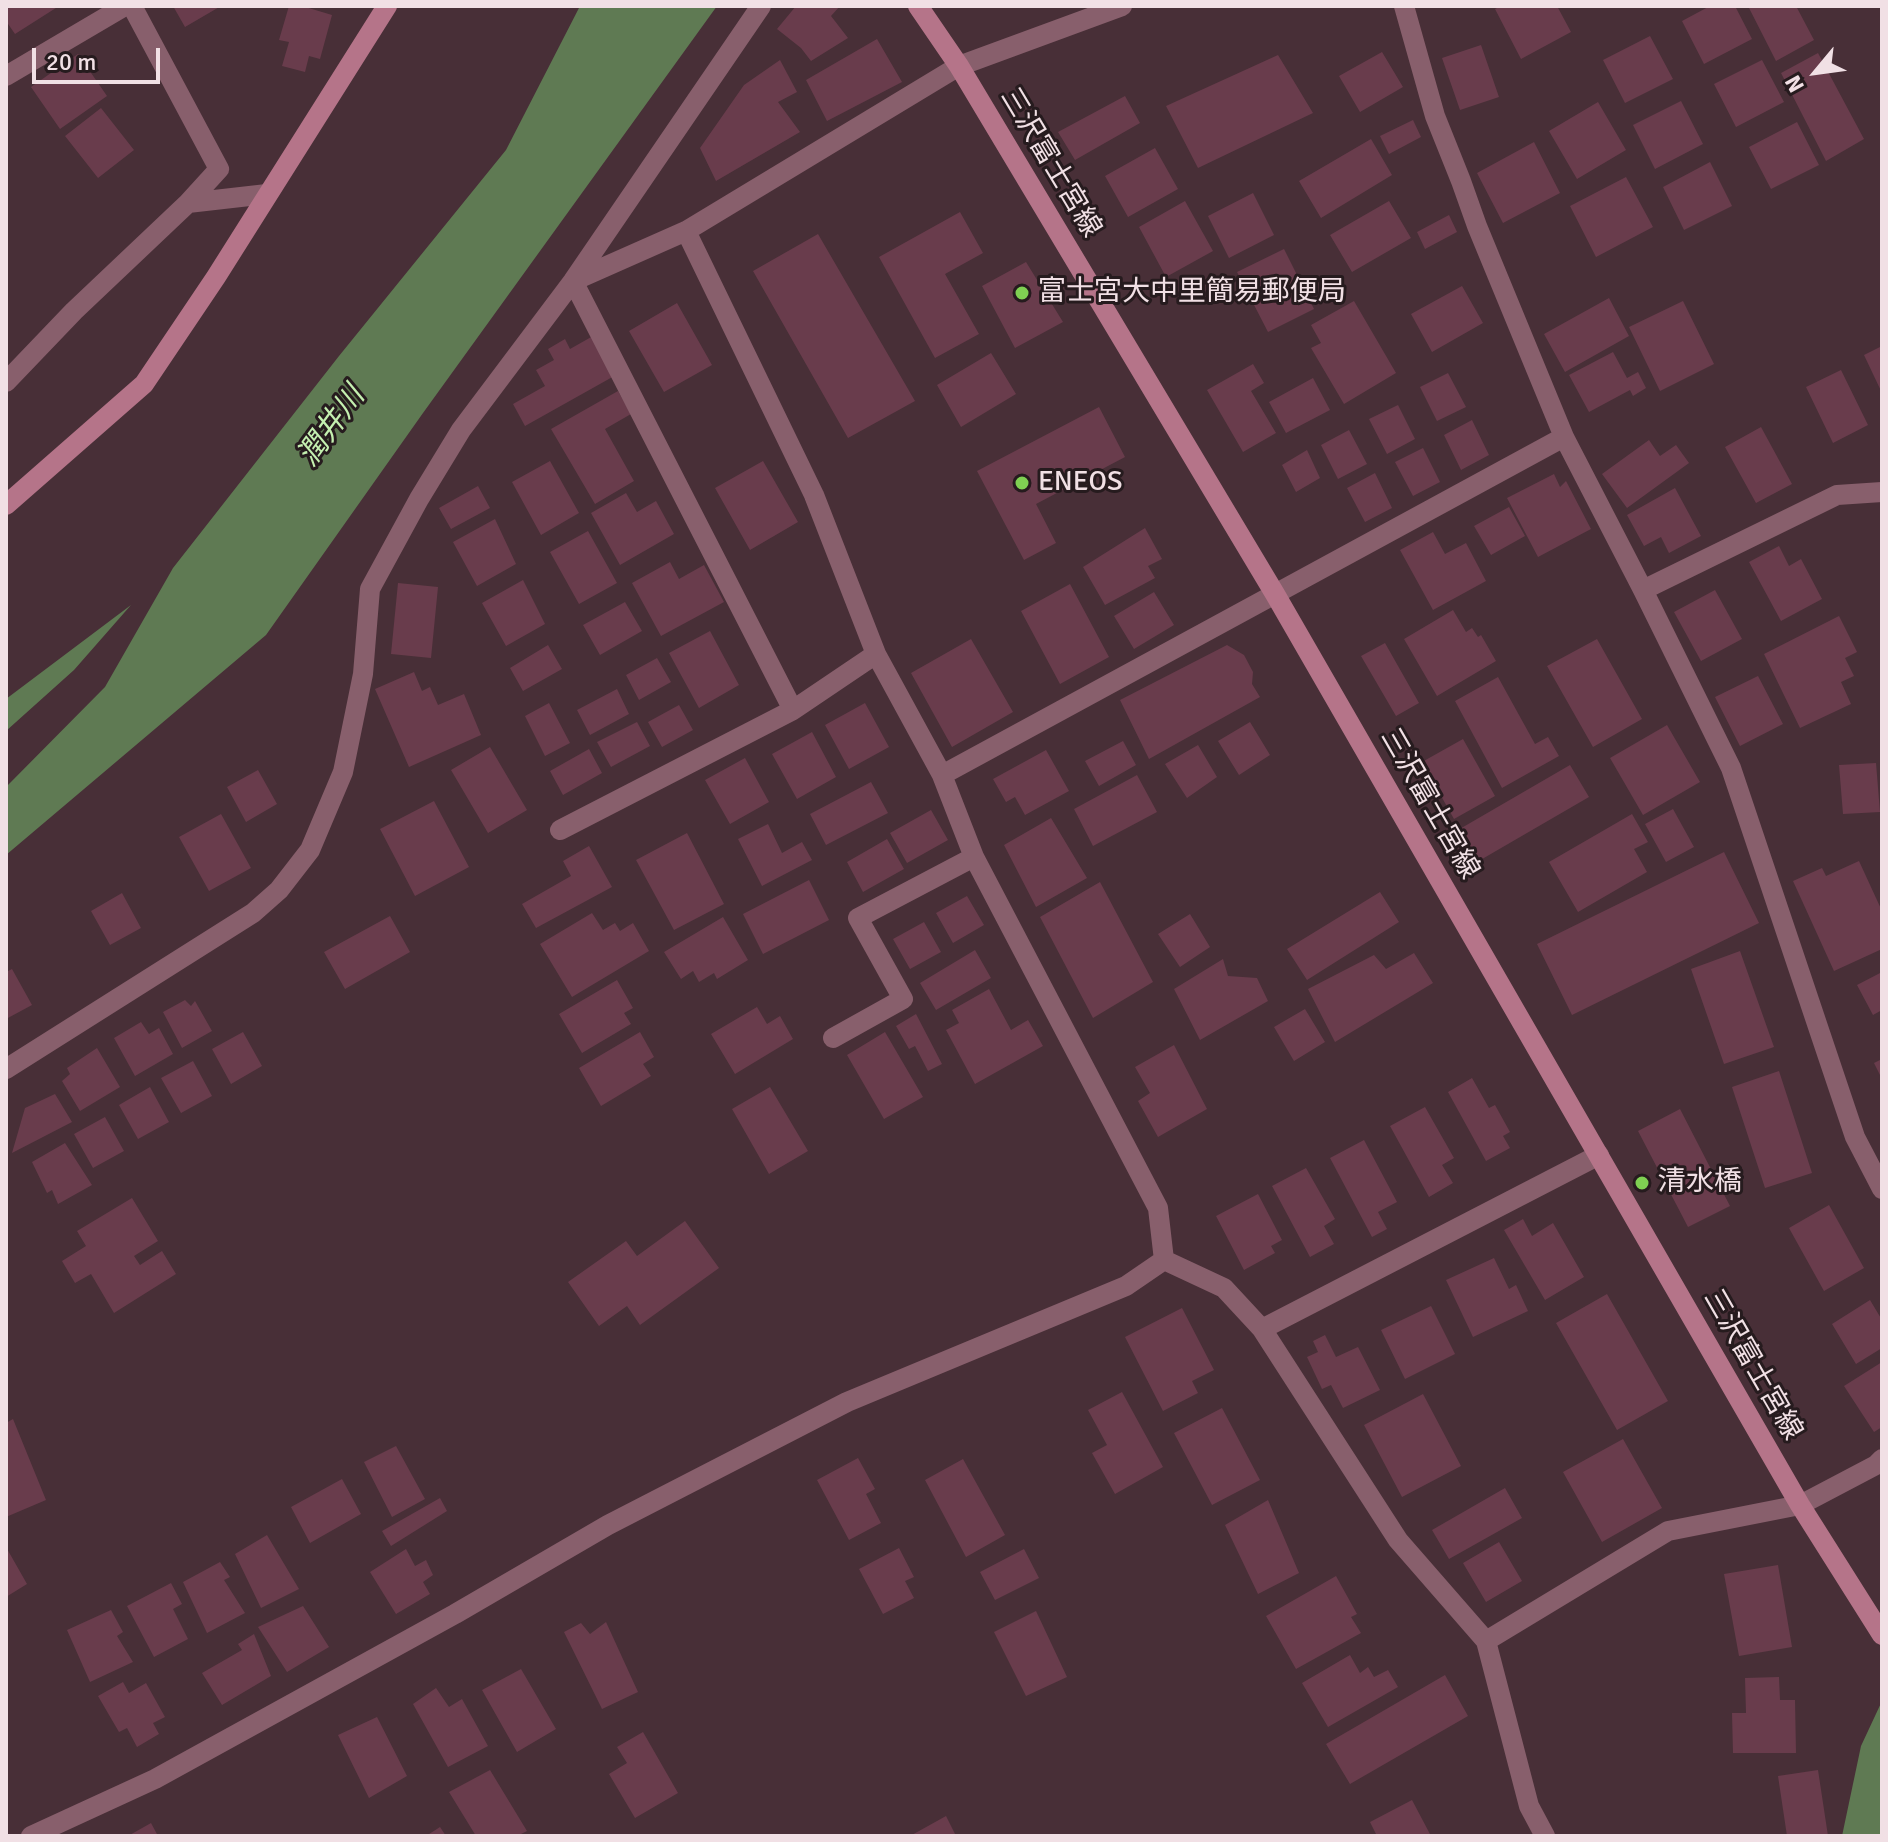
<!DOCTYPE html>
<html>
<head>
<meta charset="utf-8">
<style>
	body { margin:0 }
	#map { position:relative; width:1888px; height:1842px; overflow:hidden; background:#482f37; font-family:Signika,sans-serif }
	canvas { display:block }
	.frame { position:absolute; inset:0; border:8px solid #f1e0e5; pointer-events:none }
	.north { position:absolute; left:1776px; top:32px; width:80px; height:80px; -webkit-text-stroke:6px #261b1e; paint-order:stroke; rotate:241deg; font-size:22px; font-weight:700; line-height:32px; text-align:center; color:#f1e0e5 }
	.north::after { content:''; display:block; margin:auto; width:28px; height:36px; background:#f1e0e5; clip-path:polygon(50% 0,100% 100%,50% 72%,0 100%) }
	.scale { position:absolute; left:32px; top:48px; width:128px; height:36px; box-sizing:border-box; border:4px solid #f1e0e5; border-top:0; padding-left:10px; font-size:24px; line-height:28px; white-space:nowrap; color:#f1e0e5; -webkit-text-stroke:6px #261b1e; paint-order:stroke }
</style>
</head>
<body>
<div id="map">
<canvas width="1888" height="1842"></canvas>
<div class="frame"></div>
<div class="north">N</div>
<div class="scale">20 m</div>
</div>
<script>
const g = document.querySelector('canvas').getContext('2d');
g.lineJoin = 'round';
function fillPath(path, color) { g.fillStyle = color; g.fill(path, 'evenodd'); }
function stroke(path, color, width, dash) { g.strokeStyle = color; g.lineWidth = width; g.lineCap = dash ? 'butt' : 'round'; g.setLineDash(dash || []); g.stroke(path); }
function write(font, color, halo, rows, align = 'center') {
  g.font = font + ' Signika,"Noto Sans JP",sans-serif'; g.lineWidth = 6; g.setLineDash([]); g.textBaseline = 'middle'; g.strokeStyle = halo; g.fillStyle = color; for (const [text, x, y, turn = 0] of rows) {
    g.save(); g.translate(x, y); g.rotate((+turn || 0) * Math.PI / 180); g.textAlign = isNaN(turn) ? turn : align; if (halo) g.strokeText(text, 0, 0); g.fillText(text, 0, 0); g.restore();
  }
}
const water = new Path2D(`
	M 580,6 L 717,6 L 423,413 L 266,635 L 6,855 L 6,787 L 105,687 L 173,568 L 339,356 L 506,150 Z
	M 131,605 L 74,670 L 6,731 L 6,699 Z
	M 1882,1701 L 1882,1836 L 1842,1836 L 1861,1746 Z`);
const building = new Path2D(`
	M 6,6 L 59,6 L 15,34 L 6,21 Z
	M 173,6 L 221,6 L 185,27 Z
	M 289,6 L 302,6 L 332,15 L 320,59 L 309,56 L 305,72 L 282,66 L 289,42 L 279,40 Z
	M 796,6 L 840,6 L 831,16 L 848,38 L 811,61 L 801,48 L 777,29 Z
	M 1501,6 L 1557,6 L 1571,32 L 1521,59 L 1495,9 Z
	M 1710,6 L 1735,6 L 1752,39 L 1704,64 L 1682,21 Z
	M 1748,6 L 1796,6 L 1814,40 L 1776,61 Z
	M 1650,36 L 1673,79 L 1625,103 L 1603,60 Z
	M 877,39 L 902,82 L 827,121 L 806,80 Z
	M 1481,45 L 1499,97 L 1460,110 L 1442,58 Z
	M 1382,52 L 1403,87 L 1360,112 L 1339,76 Z
	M 1818,53 L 1864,139 L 1826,161 L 1781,73 Z
	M 78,54 L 107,96 L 60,129 L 31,87 Z
	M 1278,55 L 1313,113 L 1198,168 L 1166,106 Z
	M 780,60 L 797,92 L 778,102 L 800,132 L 716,181 L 700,148 L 744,85 Z
	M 1762,60 L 1784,102 L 1736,127 L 1714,84 Z
	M 1125,96 L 1140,123 L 1075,160 L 1058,132 Z
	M 1681,101 L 1703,144 L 1655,169 L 1633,125 Z
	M 1598,102 L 1626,150 L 1577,179 L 1549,131 Z
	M 101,108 L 134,150 L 98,178 L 65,136 Z
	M 1413,120 L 1421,137 L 1389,154 L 1380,136 Z
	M 1797,122 L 1819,165 L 1771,189 L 1749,147 Z
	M 1371,139 L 1392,175 L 1321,218 L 1299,181 Z
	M 1534,142 L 1560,193 L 1503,223 L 1477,173 Z
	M 1155,148 L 1178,189 L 1128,217 L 1105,176 Z
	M 1710,162 L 1732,206 L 1684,230 L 1663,187 Z
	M 1626,177 L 1653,227 L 1596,257 L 1570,206 Z
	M 1253,193 L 1274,235 L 1229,258 L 1208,216 Z
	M 1185,201 L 1213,251 L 1166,277 L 1139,227 Z
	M 1389,201 L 1411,238 L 1352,272 L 1330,235 Z
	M 960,212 L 983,253 L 945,274 L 979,334 L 935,358 L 879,257 Z
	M 1449,215 L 1457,232 L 1425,249 L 1417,232 Z
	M 818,234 L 915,401 L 848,438 L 753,271 Z
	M 1284,249 L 1314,309 L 1268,332 L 1237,272 Z
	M 1026,262 L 1063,322 L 1015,348 L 982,286 Z
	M 1462,286 L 1483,323 L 1432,352 L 1411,314 Z
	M 1609,298 L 1629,336 L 1565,372 L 1544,334 Z
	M 1354,301 L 1396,373 L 1344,404 L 1311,348 L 1321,343 L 1311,325 Z
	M 1683,301 L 1714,364 L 1660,391 L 1629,327 Z
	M 677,303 L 712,365 L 664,392 L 629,331 Z
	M 593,336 L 616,375 L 525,426 L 513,404 L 545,386 L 536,370 L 554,360 L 548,349 L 565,339 L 570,349 Z
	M 1882,346 L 1882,393 L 1864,355 Z
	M 1613,352 L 1627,378 L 1638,372 L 1646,388 L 1633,396 L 1630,390 L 1589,412 L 1569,375 Z
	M 991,353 L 1016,394 L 961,427 L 937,385 Z
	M 1253,364 L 1264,383 L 1251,391 L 1276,433 L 1243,452 L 1207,390 Z
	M 1841,370 L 1868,425 L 1833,443 L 1806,387 Z
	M 1448,373 L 1466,407 L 1437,421 L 1420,387 Z
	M 1313,378 L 1330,410 L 1286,433 L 1269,402 Z
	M 618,391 L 631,414 L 605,429 L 634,481 L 595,504 L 551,429 Z
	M 1398,405 L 1415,439 L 1387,454 L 1369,419 Z
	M 1099,407 L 1125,457 L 1036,504 L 1056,543 L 1024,560 L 977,471 Z
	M 1472,420 L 1489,455 L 1461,470 L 1444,435 Z
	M 1761,427 L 1792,484 L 1756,503 L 1725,447 Z
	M 1349,430 L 1367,464 L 1338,479 L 1321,445 Z
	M 1649,440 L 1660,456 L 1676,445 L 1689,463 L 1627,508 L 1602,474 Z
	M 1423,448 L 1440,482 L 1413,496 L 1395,462 Z
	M 1307,450 L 1320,478 L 1296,492 L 1282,465 Z
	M 550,461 L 579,513 L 541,535 L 512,482 Z
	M 763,461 L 798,522 L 750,550 L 715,488 Z
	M 1375,473 L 1392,508 L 1365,522 L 1347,488 Z
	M 1554,474 L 1560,487 L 1566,481 L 1591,529 L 1538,557 L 1507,498 Z
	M 478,486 L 490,508 L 451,529 L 439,508 Z
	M 1675,488 L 1701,536 L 1669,553 L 1661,537 L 1644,546 L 1627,515 Z
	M 626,493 L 637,512 L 656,501 L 674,534 L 620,565 L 591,513 Z
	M 1509,507 L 1525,536 L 1491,555 L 1474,526 Z
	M 495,519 L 516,564 L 477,586 L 453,542 Z
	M 1145,528 L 1162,559 L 1148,566 L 1155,578 L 1105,605 L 1083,567 Z
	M 588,531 L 617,583 L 579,604 L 550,552 Z
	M 1433,532 L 1445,554 L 1466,543 L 1486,581 L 1433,610 L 1400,550 Z
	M 1779,546 L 1789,566 L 1801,559 L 1822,599 L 1781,621 L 1749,562 Z
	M 670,562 L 679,579 L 704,565 L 724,602 L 661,636 L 632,583 Z
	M 523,580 L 545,624 L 506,646 L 482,603 Z
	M 398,583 L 438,587 L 431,658 L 391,654 Z
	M 1070,584 L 1109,657 L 1060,684 L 1021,611 Z
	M 1715,590 L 1742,639 L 1701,661 L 1674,612 Z
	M 1154,592 L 1174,625 L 1134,649 L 1114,616 Z
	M 625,602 L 642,631 L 600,655 L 583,625 Z
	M 1453,610 L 1466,632 L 1472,628 L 1478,637 L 1481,635 L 1496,661 L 1437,696 L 1404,639 Z
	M 1839,616 L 1857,652 L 1845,658 L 1854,676 L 1841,682 L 1851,704 L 1800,728 L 1764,654 Z
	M 710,631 L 739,685 L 699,708 L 669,653 Z
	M 971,639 L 1013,712 L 952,747 L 911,673 Z
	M 1597,639 L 1642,719 L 1593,747 L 1547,666 Z
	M 1385,643 L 1419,703 L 1396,716 L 1361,656 Z
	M 548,645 L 562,669 L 523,691 L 510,668 Z
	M 1227,645 L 1244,655 L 1253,672 L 1252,684 L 1260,697 L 1149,759 L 1120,700 Z
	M 657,658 L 671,682 L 639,700 L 626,675 Z
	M 414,672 L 422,691 L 430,687 L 438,705 L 464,694 L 481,735 L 409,767 L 375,689 Z
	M 1758,676 L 1783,724 L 1740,746 L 1715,697 Z
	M 1498,677 L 1535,744 L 1548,737 L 1559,756 L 1502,788 L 1455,701 Z
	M 617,689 L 629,714 L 590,735 L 577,710 Z
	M 549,703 L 570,743 L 545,756 L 525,716 Z
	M 865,703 L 889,747 L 849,769 L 825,725 Z
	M 679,705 L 693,730 L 662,747 L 648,722 Z
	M 637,722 L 650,746 L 611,767 L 597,742 Z
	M 1250,722 L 1270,755 L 1239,775 L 1218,741 Z
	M 1667,725 L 1700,782 L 1643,815 L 1610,758 Z
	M 812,732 L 836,777 L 797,799 L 772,754 Z
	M 1463,739 L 1495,796 L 1454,819 L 1422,762 Z
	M 1123,741 L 1136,765 L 1099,786 L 1085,761 Z
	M 1198,745 L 1217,777 L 1187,798 L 1165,764 Z
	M 490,747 L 527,810 L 488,833 L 451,770 Z
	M 589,749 L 602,773 L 563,795 L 550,771 Z
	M 1046,750 L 1069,791 L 1025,815 L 1015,797 L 1006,802 L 993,779 Z
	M 745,758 L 769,802 L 730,824 L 705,780 Z
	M 1876,763 L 1880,812 L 1843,814 L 1839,765 Z
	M 1570,765 L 1589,797 L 1477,862 L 1458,830 Z
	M 258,770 L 277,804 L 246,822 L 227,787 Z
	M 1137,775 L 1157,812 L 1093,846 L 1074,809 Z
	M 871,782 L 888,813 L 826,845 L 810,814 Z
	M 434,801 L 469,867 L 415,896 L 380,829 Z
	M 1673,809 L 1694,847 L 1666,862 L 1645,824 Z
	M 931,810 L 948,840 L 907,863 L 890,833 Z
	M 221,814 L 251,868 L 209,891 L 179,837 Z
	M 1632,814 L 1648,842 L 1634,849 L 1647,872 L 1578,912 L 1549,862 Z
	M 1051,818 L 1087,878 L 1036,907 L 1004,845 Z
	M 768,824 L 782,853 L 802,842 L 812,860 L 762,886 L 738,839 Z
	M 687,833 L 724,904 L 674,930 L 636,860 Z
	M 887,839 L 904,869 L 863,892 L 847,862 Z
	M 589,846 L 612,887 L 536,928 L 522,904 L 571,876 L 563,861 Z
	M 1724,852 L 1759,923 L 1572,1015 L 1537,944 Z
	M 1859,861 L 1882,911 L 1882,949 L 1834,971 L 1793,881 L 1822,868 L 1826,876 Z
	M 809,880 L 829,920 L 763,954 L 743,914 Z
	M 1100,882 L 1153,982 L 1093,1018 L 1040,917 Z
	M 1380,892 L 1399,922 L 1307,980 L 1287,949 Z
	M 122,893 L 141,928 L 110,945 L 91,911 Z
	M 967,896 L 984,925 L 953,943 L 936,913 Z
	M 592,913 L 603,930 L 615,923 L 620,931 L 633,923 L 649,951 L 572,997 L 540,944 Z
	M 1190,914 L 1210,947 L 1180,967 L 1158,934 Z
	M 390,916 L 410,952 L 345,989 L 324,952 Z
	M 723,917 L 748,960 L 717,979 L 714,973 L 699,982 L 693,971 L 681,979 L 664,952 Z
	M 924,922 L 941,952 L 910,969 L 893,939 Z
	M 975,950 L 991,978 L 936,1010 L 920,983 Z
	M 1740,951 L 1774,1047 L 1724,1064 L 1691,969 Z
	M 1414,953 L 1433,983 L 1335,1042 L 1308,989 L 1374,955 L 1386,969 Z
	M 1223,959 L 1228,976 L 1257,978 L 1268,1001 L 1200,1040 L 1174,989 Z
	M 12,969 L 32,1005 L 6,1019 L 6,972 Z
	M 1882,972 L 1882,1010 L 1873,1015 L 1857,985 Z
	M 617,980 L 633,1008 L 624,1013 L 631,1024 L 582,1053 L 559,1014 Z
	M 989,989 L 1011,1030 L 1028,1020 L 1043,1046 L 975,1084 L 946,1030 L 959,1023 L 952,1010 Z
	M 185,1000 L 191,1006 L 195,1001 L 212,1031 L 182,1048 L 163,1012 Z
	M 757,1007 L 767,1024 L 780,1016 L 793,1039 L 735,1074 L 711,1034 Z
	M 1305,1009 L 1325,1042 L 1294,1061 L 1274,1027 Z
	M 916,1014 L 942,1064 L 928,1071 L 915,1046 L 909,1049 L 896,1026 Z
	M 141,1022 L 149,1034 L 159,1028 L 173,1054 L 135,1076 L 114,1038 Z
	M 243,1032 L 262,1066 L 231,1084 L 212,1049 Z
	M 640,1032 L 654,1057 L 643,1064 L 651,1076 L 601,1106 L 579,1068 Z
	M 885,1032 L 923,1097 L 884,1119 L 847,1055 Z
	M 1174,1045 L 1207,1109 L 1158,1137 L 1138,1101 L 1150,1093 L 1135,1067 Z
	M 97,1048 L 120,1087 L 80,1111 L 62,1081 L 70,1074 L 67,1068 Z
	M 1882,1059 L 1882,1079 L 1874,1063 Z
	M 193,1061 L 212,1096 L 181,1113 L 161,1078 Z
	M 1779,1071 L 1812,1173 L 1765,1188 L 1732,1087 Z
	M 1472,1078 L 1489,1108 L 1495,1105 L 1510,1132 L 1503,1136 L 1510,1148 L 1486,1161 L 1448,1092 Z
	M 150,1087 L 169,1122 L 138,1139 L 119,1105 Z
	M 770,1087 L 808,1151 L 769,1174 L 732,1109 Z
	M 55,1094 L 72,1122 L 12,1153 L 25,1108 Z
	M 1425,1107 L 1454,1158 L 1442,1165 L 1453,1183 L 1429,1197 L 1390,1126 Z
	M 1680,1109 L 1730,1206 L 1688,1227 L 1638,1131 Z
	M 105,1117 L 124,1151 L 93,1168 L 74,1134 Z
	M 1364,1140 L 1397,1202 L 1378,1212 L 1387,1229 L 1372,1237 L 1330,1158 Z
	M 65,1143 L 92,1185 L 58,1204 L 52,1190 L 47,1193 L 32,1162 Z
	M 1306,1168 L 1335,1219 L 1324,1226 L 1334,1244 L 1310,1257 L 1272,1186 Z
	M 1258,1194 L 1282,1240 L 1271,1246 L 1275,1253 L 1244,1270 L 1216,1216 Z
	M 132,1198 L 158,1241 L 134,1256 L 140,1265 L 162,1251 L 176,1274 L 114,1313 L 91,1274 L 75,1283 L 62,1261 L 86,1246 L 77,1231 Z
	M 1829,1205 L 1864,1268 L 1824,1291 L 1789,1228 Z
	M 1523,1219 L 1532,1236 L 1553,1223 L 1584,1277 L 1545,1300 L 1504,1230 Z
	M 685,1221 L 719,1268 L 640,1325 L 627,1306 L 599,1326 L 568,1282 L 626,1241 L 637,1256 Z
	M 1494,1258 L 1509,1289 L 1516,1285 L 1528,1311 L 1473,1337 L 1446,1280 Z
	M 1607,1294 L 1668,1401 L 1617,1430 L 1556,1323 Z
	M 1870,1300 L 1882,1320 L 1882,1348 L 1856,1364 L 1832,1324 Z
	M 1431,1306 L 1455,1354 L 1405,1379 L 1381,1330 Z
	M 1182,1308 L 1214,1370 L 1192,1381 L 1198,1393 L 1163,1411 L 1125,1337 Z
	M 1325,1335 L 1336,1357 L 1358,1347 L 1380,1390 L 1343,1408 L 1331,1385 L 1322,1389 L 1307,1357 L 1318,1352 L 1313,1341 Z
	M 1882,1362 L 1882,1427 L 1874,1432 L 1844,1386 Z
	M 1122,1392 L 1163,1467 L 1115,1494 L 1092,1453 L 1107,1445 L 1088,1410 Z
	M 1423,1394 L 1461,1466 L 1402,1497 L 1364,1425 Z
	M 1222,1408 L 1260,1480 L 1212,1505 L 1174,1433 Z
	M 13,1419 L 46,1500 L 6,1517 L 6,1423 Z
	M 1623,1439 L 1662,1508 L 1602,1542 L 1563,1472 Z
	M 396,1446 L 425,1499 L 392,1517 L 364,1462 Z
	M 858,1458 L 875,1489 L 866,1494 L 881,1523 L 849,1540 L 817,1480 Z
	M 963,1459 L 1005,1535 L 966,1557 L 925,1480 Z
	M 342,1479 L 361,1514 L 310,1543 L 291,1507 Z
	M 1505,1488 L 1522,1518 L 1449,1559 L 1432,1530 Z
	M 440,1498 L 447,1511 L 391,1546 L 382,1531 Z
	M 1268,1500 L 1299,1573 L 1258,1594 L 1225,1525 Z
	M 267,1535 L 299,1589 L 261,1608 L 235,1554 Z
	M 1499,1542 L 1522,1581 L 1486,1602 L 1463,1563 Z
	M 6,1547 L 27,1584 L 6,1597 Z
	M 899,1548 L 914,1577 L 905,1581 L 914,1598 L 883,1614 L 859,1569 Z
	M 406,1549 L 415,1566 L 426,1560 L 433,1575 L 423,1582 L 430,1594 L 396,1614 L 370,1572 Z
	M 1024,1549 L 1039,1578 L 995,1600 L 980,1572 Z
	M 220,1562 L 230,1577 L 224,1580 L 245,1613 L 207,1633 L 183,1582 Z
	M 1778,1565 L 1792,1647 L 1739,1656 L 1724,1574 Z
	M 1336,1576 L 1357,1614 L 1351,1617 L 1361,1633 L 1296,1669 L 1266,1616 Z
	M 171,1583 L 182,1604 L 173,1609 L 188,1639 L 154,1657 L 127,1606 Z
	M 303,1606 L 329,1647 L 287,1672 L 258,1627 Z
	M 111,1610 L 123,1632 L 117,1636 L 133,1662 L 90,1682 L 67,1630 Z
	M 1036,1611 L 1067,1677 L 1026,1696 L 994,1632 Z
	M 606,1622 L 638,1692 L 602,1709 L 564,1632 L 581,1623 L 590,1634 Z
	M 254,1634 L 271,1676 L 222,1705 L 202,1673 L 242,1650 L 238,1644 Z
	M 1350,1655 L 1360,1673 L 1368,1667 L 1374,1677 L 1388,1670 L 1398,1687 L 1328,1727 L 1302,1683 Z
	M 521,1669 L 556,1729 L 517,1752 L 482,1690 Z
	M 1445,1675 L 1468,1716 L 1350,1784 L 1326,1744 Z
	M 1779,1677 L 1780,1700 L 1795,1700 L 1796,1753 L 1733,1753 L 1732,1713 L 1746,1713 L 1745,1678 Z
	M 123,1682 L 129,1693 L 146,1683 L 165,1717 L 153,1723 L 159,1734 L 137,1747 L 127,1728 L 119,1732 L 98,1696 Z
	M 436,1688 L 449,1707 L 462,1699 L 488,1746 L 448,1767 L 413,1704 Z
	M 377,1717 L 407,1776 L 369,1798 L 338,1735 Z
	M 643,1732 L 678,1793 L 635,1818 L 609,1774 L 627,1763 L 617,1747 Z
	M 490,1770 L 527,1831 L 517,1836 L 476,1836 L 449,1792 Z
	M 1818,1770 L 1828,1836 L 1787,1836 L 1778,1776 Z
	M 1412,1800 L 1431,1836 L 1377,1836 L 1370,1822 Z
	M 946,1816 L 956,1836 L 910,1836 Z
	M 151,1823 L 158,1836 L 128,1836 Z
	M 440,1827 L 446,1836 L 426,1836 Z`);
const street = new Path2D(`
	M 1404,6 L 1435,116 L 1461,181 L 1477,226 L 1564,437 L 1643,590 L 1731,768 L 1855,1137 L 1882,1189
	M 6,76 L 125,6
	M 188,203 L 267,194
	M 686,231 L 814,495 L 876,654 L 942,775 L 974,857 L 1158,1208 L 1164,1260
	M 573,281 L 686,231 L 959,66 L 1122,6
	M 573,281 L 793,710
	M 6,382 L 74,311 L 188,203 L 219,169 L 132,6
	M 1643,590 L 1837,495 L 1882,492
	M 942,775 L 1564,437
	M 560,830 L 793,710 L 876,654
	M 833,1038 L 903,999 L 858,918 L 974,857
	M 6,1069 L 253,913 L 279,890 L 310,850 L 343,772 L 363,674 L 370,589 L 419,499 L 461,430 L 573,281 L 761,6
	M 1262,1329 L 1599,1155
	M 1486,1641 L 1668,1531 L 1800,1505 L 1876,1465 L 1882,1459
	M 31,1836 L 155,1779 L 455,1614 L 608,1525 L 847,1402 L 1126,1286 L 1164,1260 L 1224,1288 L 1262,1329 L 1398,1540 L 1486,1641 L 1529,1806 L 1545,1836`);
const secondary = new Path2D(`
	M 918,6 L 959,66 L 1275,594 L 1800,1505 L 1882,1635
	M 6,505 L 144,384 L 216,277 L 387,6`);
const markers = [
	[1022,293,8,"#7fd052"],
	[1022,483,8,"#7fd052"],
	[1642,1183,8,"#7fd052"]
];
const streetNames = [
	["三沢富士宮線",1050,163,59],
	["三沢富士宮線",1429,804,60],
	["三沢富士宮線",1752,1365,60]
];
const poiNames = [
	["富士宮大中里簡易郵便局",1038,293],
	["ENEOS",1038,483],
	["清水橋",1658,1183]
];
const waterNames = [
	["潤井川",332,427,-54]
];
fillPath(water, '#5f7a53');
fillPath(building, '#693c4c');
stroke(street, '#885f6c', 20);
stroke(secondary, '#b57489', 20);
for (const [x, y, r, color] of markers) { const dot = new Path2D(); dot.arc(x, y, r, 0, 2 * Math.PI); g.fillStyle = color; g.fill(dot); stroke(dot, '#261b1e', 3); }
write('28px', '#f1e0e5', '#261b1e', streetNames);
write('28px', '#f1e0e5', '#261b1e', poiNames, 'left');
write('italic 30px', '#c4f0b0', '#261b1e', waterNames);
</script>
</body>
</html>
